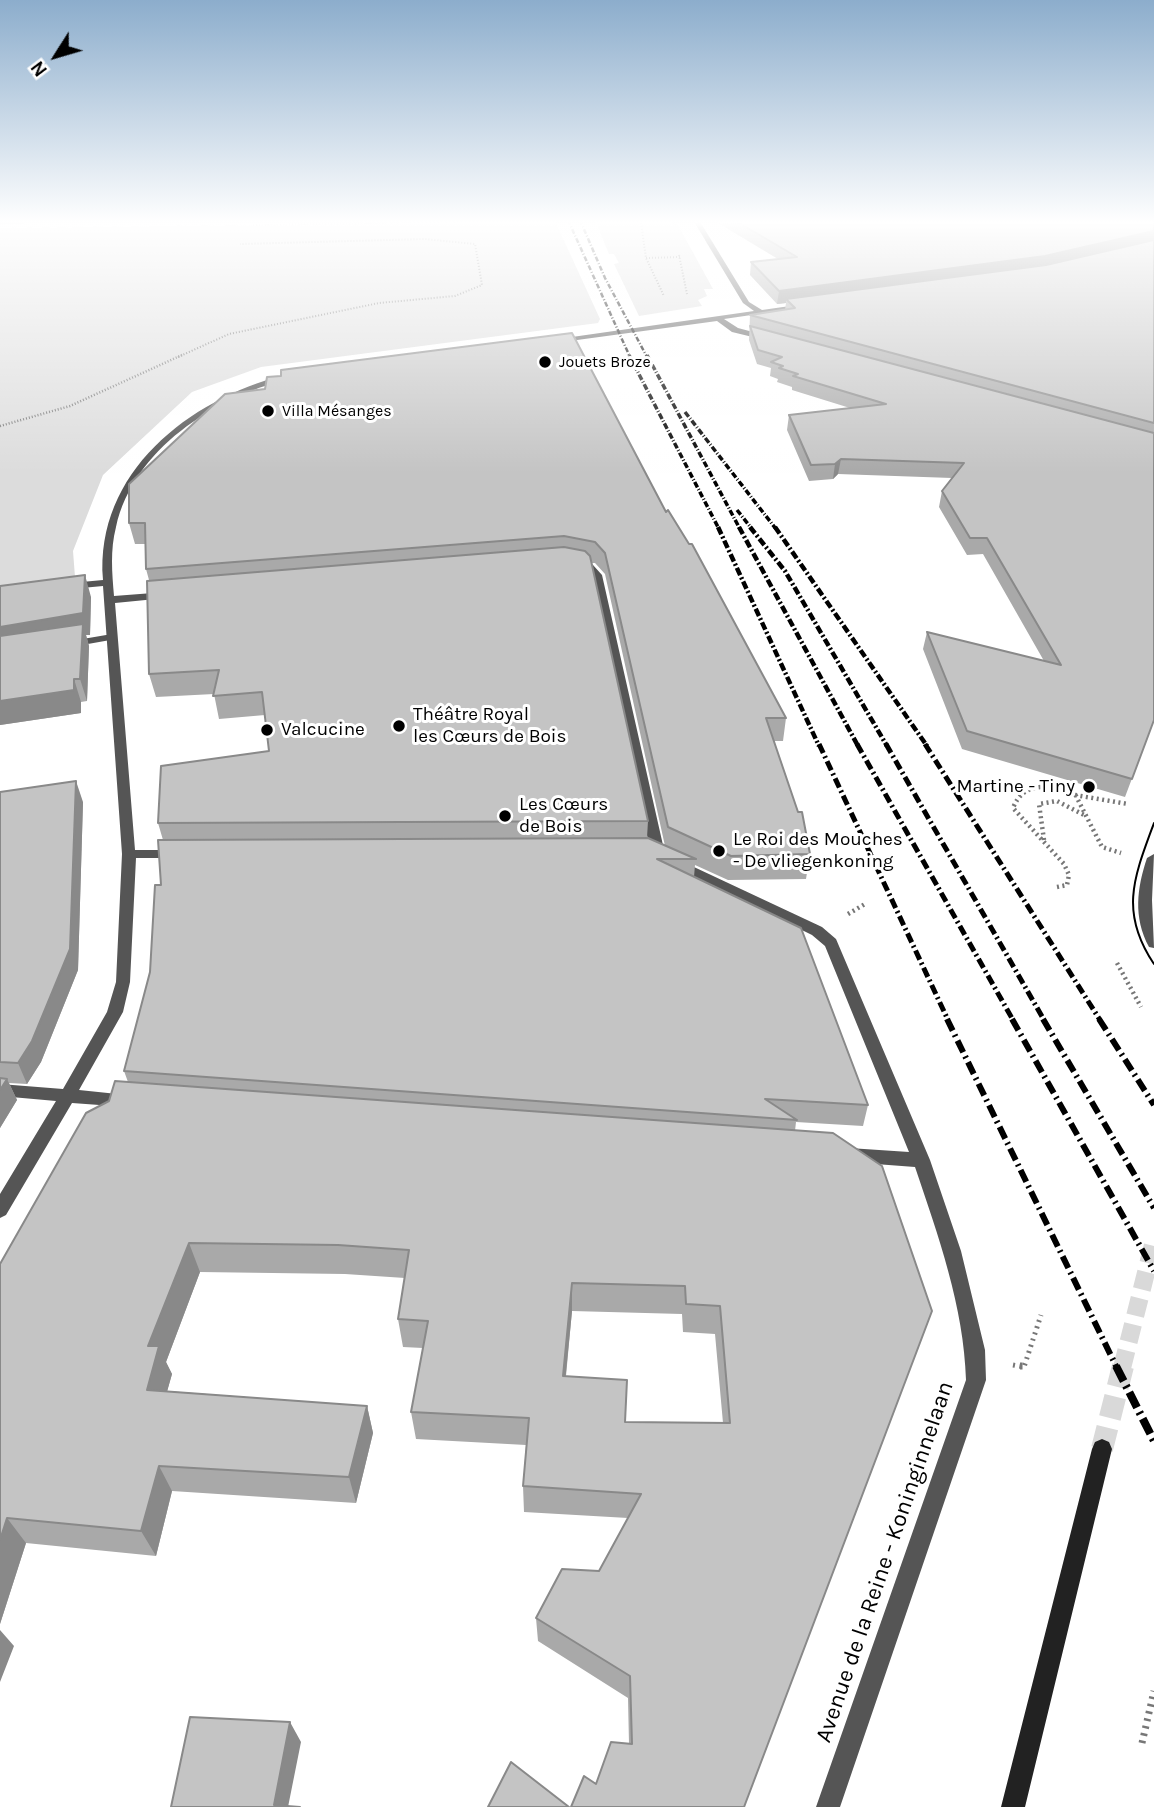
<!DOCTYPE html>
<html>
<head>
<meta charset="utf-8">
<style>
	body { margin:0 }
	#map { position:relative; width:1154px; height:1807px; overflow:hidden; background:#fff; font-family:Karla,sans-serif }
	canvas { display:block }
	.north { position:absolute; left:21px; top:21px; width:70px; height:70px; -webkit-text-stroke:5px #fff; paint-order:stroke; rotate:233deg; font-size:19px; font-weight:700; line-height:28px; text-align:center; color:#000 }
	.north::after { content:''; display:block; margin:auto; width:24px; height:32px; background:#000; clip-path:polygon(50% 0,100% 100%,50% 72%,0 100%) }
</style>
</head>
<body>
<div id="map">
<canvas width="1154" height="1807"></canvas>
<div class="north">N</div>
</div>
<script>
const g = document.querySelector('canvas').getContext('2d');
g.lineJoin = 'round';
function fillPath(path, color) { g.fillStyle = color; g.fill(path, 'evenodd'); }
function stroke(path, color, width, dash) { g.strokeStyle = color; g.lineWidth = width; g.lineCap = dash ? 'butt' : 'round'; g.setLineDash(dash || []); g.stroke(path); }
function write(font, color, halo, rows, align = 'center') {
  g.font = font + ' Karla,sans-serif'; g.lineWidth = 6; g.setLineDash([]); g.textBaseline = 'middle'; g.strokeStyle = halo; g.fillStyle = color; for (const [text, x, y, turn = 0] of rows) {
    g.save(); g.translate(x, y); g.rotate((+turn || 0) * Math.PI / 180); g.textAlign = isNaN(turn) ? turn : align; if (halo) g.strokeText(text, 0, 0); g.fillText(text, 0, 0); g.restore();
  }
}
const green = new Path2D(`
	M 595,220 L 664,220 L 678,225 L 713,289 L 704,289 L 707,296 L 698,300 L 702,306 L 639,316 L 614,264 L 619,263 L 614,254 L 609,254 Z
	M 555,221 L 600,319 L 598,323 L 261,367 L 192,392 L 103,475 L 73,551 L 75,577 L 0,586 L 0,228 Z`);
const secondaryTunnelFar1 = new Path2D(`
	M 1122,1368 L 1154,1241`);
const secondaryTunnel = new Path2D(`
	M 1102,1449 L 1123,1366`);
const pathFar4 = new Path2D(`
	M 641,223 L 646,258 L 664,296
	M 253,225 L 533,220
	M 679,255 L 687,294
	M 646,258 L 680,257
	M 178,357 L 229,334 L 379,303 L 455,296 L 482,285 L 475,244 L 425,239 L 240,244`);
const pathFar3 = new Path2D(`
	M 0,426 L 70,406 L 182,355`);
const pathFar2 = new Path2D(`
	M 1075,795 L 1128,804
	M 1044,840 L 1039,804 L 1057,801 L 1084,815
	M 1057,887 L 1067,885 L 1069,875 L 1064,864 L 1013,808 C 1024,780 1051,785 1075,794 L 1102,847 L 1121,853
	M 848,914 L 865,904
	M 1117,963 L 1141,1007`);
const pathFar1 = new Path2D(`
	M 1013,1365 L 1024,1367 L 1041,1315`);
const path = new Path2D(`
	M 1020,1366 L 1024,1366
	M 1142,1743 L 1154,1691`);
const lane = new Path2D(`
	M 112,634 L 117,637 L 116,639 L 71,647 L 66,644 L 71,641 Z`);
const street = new Path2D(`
	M 693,220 L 699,220 L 749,302 L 762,310 L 804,304 L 806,307 L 724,319 L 738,328 L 768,336 L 768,340 L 765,340 L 732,332 L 717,321 L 555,343 L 554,341 L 558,339 L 754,311 L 743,303 Z
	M 284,375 L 287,375 L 287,379 C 214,399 134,448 116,527 C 110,550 112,573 114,596 L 166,592 L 171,595 L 166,598 L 115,603 L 135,850 L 178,850 L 185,854 L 178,858 L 136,858 L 130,982 L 123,1012 L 79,1090 L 127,1095 L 133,1096 L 135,1101 L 133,1106 L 127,1107 L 72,1103 L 6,1215 L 0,1218 L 0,1194 L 56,1101 L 0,1096 L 0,1084 L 63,1089 L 107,1012 L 116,982 L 122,854 L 103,586 L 71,589 L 66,586 L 71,583 L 103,580 C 95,472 189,400 284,375 Z
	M 577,560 L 593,565 L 602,575 L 665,854 L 663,857 L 653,857 L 651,854 L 592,576 C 586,570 577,569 572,563 Z
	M 1154,854 L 1152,900 L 1154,948 L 1149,947 C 1133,917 1137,888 1147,858 Z
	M 679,860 L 822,927 L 836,939 L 930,1160 L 961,1251 L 985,1350 L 986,1380 L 840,1807 L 816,1807 L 966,1380 C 964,1307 938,1235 915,1167 L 849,1162 L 843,1160 L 841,1155 L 843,1150 L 849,1148 L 909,1152 L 825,946 L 812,935 L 674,867 L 672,864 Z`);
const secondary = new Path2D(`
	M 0,220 L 228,220 L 0,224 Z
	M 1102,1439 L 1109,1442 L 1112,1449 L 1025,1807 L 1001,1807 L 1092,1449 L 1095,1442 Z`);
const tram = new Path2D(`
	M 1154,823 C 1134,877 1119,912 1154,964`);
const railFar5 = new Path2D(`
	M 568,220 L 630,357
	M 580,220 L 605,278 L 647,357`);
const railFar4 = new Path2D(`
	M 629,355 L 719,529
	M 647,355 L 740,529
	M 685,412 L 776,529
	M 737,510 L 752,529`);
const railFar3 = new Path2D(`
	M 718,527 L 819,746
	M 739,527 L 858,746
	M 750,527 L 785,571 L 887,746
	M 775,527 L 927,746`);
const railFar2 = new Path2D(`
	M 819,744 L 948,1020
	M 857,744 L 1013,1020
	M 886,744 L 1044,1020
	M 925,744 L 1100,1020`);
const railFar1 = new Path2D(`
	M 947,1019 L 1117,1368
	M 1012,1019 L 1154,1271
	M 1043,1019 L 1154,1208
	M 1099,1019 L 1154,1105`);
const rail = new Path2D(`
	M 1116,1366 L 1154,1441`);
const wall = new Path2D(`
	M 713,220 L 1154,220 L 1154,720 L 1125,797 L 962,749 L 923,649 L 927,632 L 1044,661 L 983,554 L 967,555 L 939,507 L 942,491 L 952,478 L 838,474 L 833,479 L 809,481 L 787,430 L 789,415 L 850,408 L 792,390 L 792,387 L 777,382 L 778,379 L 770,376 L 771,368 L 757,364 L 749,340 L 750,315 L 785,310 L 786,303 L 777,304 L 750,275 L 751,262 L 778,259 Z
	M 666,512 L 786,718 L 783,741 L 773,741 L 810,854 L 806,879 L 728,880 L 695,865 L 694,877 L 868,1105 L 863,1126 L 796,1122 L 795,1131 L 745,1807 L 596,1784 L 629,1744 L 628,1698 L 538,1641 L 536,1618 L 599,1571 L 628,1518 L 524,1512 L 523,1486 L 526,1445 L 416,1439 L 411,1412 L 423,1348 L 403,1347 L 398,1319 L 405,1278 L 345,1274 L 200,1272 L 166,1362 L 172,1374 L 167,1391 L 367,1406 L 373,1433 L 356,1503 L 172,1491 L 156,1556 L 26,1543 L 0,1624 L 0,1264 L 109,1101 L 128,1082 L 124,1071 L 150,972 L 161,885 L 163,840 L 158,823 L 269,751 L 265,715 L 219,719 L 214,694 L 156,697 L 149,674 L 149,580 L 146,569 L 146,544 L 135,544 L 129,523 ZM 591,563 L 595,563 L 605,574 L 665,846 L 647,838 L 648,821 ZM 572,1311 L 682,1314 L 683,1332 L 715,1334 L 723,1423 L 625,1422 L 566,1376 Z
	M 0,586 L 91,597 L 90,635 L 86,635 L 89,646 L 87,701 L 81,702 L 81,713 L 0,725 Z
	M 0,792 L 83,802 L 78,970 L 41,1062 L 27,1084 L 9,1083 L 17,1100 L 0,1128 Z`);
const shadedWall = new Path2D(`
	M 1154,231 L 1154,240 L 1043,268 L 786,299 L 786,303 L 777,304 L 779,291 Z
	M 841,459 L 838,474 L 833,479 L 835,464 Z
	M 85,575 L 91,597 L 90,635 L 86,635 L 89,646 L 87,701 L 80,679 L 0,651 L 0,627 Z
	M 74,679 L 81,702 L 81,713 L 0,725 L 0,701 Z
	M 76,781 L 83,802 L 78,970 L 41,1062 L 27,1084 L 18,1063 Z
	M 7,1079 L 17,1100 L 0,1128 L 0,1090 Z
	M 189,1243 L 200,1272 L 166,1362 L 172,1374 L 160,1417 L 147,1390 L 148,1346 Z
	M 572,1283 L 572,1311 L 563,1403 L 563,1376 Z
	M 367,1406 L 373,1433 L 356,1503 L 349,1477 Z
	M 159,1466 L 172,1491 L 156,1556 L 141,1531 Z
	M 7,1518 L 26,1543 L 0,1624 L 0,1540 Z
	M 0,1630 L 14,1646 L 0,1682 Z
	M 290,1722 L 301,1742 L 288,1807 L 274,1805 Z`);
const building = new Path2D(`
	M 734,220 L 1154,220 L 1154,231 L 1045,256 L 779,291 L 751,262 L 797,257 Z
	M 1154,240 L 1154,423 L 750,315 L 795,308 L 786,299 L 1046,265 Z
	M 750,326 L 1154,433 L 1154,720 L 1132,779 L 967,731 L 927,632 L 1061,665 L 987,538 L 970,538 L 942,491 L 964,463 L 841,459 L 835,464 L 811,465 L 789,415 L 886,404 L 793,376 L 798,374 L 779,368 L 783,366 L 771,362 L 782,357 L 758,350 Z
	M 572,333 L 666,512 L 668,510 L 689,544 L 692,544 L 786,718 L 766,718 L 798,812 L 802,812 L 810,854 L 731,856 L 668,827 L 605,553 L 595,542 L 564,536 L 146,569 L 145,523 L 129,523 L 129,484 L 225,394 L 265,389 L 267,377 L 281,376 L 281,370 Z
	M 564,547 L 585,551 L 590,556 L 648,821 L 158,823 L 161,766 L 269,751 L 262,692 L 213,696 L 219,670 L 149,674 L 147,581 Z
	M 85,575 L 83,613 L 0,627 L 0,586 Z
	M 83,624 L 80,679 L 74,679 L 74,690 L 0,701 L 0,636 Z
	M 76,781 L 70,949 L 32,1041 L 18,1063 L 0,1062 L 0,792 Z
	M 648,838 L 696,859 L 657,859 L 801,928 L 868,1105 L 765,1099 L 797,1120 L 124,1071 L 150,972 L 155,885 L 161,885 L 158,840 Z
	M 0,1078 L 7,1079 L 0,1090 Z
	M 115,1081 L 833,1133 L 882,1166 L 932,1311 L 744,1807 L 571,1807 L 584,1776 L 596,1784 L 611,1742 L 632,1744 L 630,1676 L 536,1618 L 562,1569 L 599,1571 L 641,1494 L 523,1486 L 529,1418 L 411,1412 L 428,1321 L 398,1319 L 409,1250 L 338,1245 L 189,1243 L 148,1346 L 159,1346 L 147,1390 L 367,1406 L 349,1477 L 159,1466 L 141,1531 L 7,1518 L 0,1540 L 0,1264 L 86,1113 L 109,1101 ZM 572,1283 L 685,1286 L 686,1304 L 720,1306 L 730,1423 L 625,1422 L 627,1380 L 563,1376 Z
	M 190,1717 L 290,1722 L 274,1805 L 300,1807 L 171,1807 Z
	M 511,1762 L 569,1807 L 488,1807 Z`);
const markers = [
	[545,362,7,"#000"],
	[268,411,7,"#000"],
	[399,726,7,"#000"],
	[267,730,7,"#000"],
	[1089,787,7,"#000"],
	[505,816,7,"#000"],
	[719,851,7,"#000"]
];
const farPoinames = [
	["Jouets Broze",559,362],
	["Villa Mésanges",282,411]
];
const poiNames = [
	["Théâtre Royal",413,715],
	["les Cœurs de Bois",413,737],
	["Valcucine",281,730],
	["Martine - Tiny",1075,787,"right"],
	["Les Cœurs",519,805],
	["de Bois",519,827],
	["Le Roi des Mouches",733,840],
	["- De vliegenkoning",733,862]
];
const nearStreetnames = [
	["Avenue de la Reine - Koninginnelaan",885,1562,-71]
];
fillPath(green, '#dcdcdc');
stroke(secondaryTunnelFar1, '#d9d9d9', 18, [18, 9]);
stroke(secondaryTunnel, '#d9d9d9', 22, [22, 10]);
stroke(pathFar4, '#777', 2, [1, 2]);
stroke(pathFar3, '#777', 2.5, [1, 2]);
stroke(pathFar2, '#777', 4.5, [2, 3.5]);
stroke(pathFar1, '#777', 5, [2, 4.5]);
stroke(path, '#777', 7, [2.5, 5]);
fillPath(lane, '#555');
fillPath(street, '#555');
fillPath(secondary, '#222');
stroke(tram, '#000', 2);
stroke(railFar5, '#000', 2.5, [5, 2, 1, 2]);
stroke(railFar4, '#000', 3.5, [6, 2, 1, 2]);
stroke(railFar3, '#000', 4.5, [8, 2.5, 2, 2.5]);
stroke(railFar2, '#000', 5, [10, 3.5, 2, 3.5]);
stroke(railFar1, '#000', 6, [13, 4.5, 2, 4.5]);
stroke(rail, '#000', 8, [17, 5, 2.5, 5]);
fillPath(wall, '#a9a9a9');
fillPath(shadedWall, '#898989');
fillPath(building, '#c4c4c4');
stroke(building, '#898989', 2);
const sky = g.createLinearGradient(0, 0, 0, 473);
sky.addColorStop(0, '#8cadcc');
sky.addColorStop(0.47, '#fff');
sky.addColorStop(1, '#ffffff00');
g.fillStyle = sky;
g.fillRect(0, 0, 1154, 473);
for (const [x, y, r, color] of markers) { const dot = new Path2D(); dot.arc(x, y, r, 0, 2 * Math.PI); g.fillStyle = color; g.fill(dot); stroke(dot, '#fff', 2.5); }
write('16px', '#000', '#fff', farPoinames, 'left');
write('19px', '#000', '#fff', poiNames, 'left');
write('23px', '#000', '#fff', nearStreetnames);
</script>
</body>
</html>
